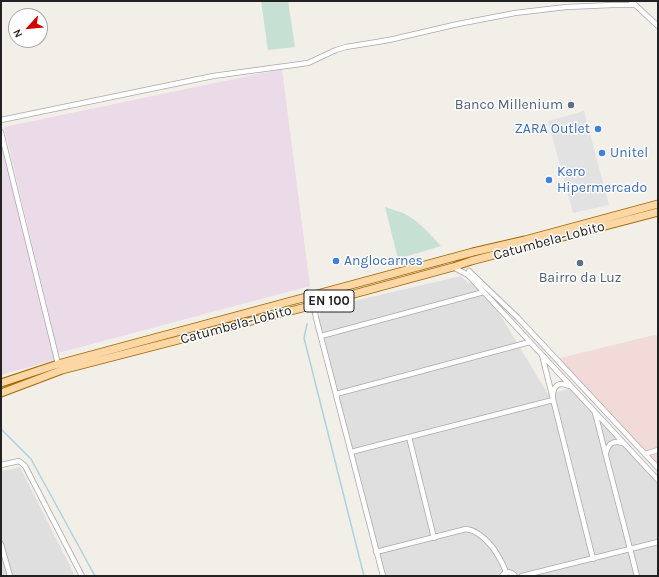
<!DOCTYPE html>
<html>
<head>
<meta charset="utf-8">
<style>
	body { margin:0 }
	#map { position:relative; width:659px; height:577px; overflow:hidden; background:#f2efe9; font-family:Karla,sans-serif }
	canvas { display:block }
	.frame { position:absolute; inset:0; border:2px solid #222; pointer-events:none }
	.north { position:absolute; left:8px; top:8px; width:40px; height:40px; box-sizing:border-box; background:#fff; border:1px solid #a7a7a7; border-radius:50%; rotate:243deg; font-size:11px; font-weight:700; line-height:16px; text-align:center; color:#222 }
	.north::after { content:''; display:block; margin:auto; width:14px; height:18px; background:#d40000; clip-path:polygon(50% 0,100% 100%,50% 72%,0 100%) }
</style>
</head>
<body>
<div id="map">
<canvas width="659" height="577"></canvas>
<div class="frame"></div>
<div class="north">N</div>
</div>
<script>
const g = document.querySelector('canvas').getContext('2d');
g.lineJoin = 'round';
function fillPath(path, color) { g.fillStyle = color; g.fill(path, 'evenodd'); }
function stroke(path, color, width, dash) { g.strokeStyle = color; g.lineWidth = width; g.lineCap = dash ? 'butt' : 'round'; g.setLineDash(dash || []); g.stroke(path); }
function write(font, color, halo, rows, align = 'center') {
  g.font = font + ' Karla,sans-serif'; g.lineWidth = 3; g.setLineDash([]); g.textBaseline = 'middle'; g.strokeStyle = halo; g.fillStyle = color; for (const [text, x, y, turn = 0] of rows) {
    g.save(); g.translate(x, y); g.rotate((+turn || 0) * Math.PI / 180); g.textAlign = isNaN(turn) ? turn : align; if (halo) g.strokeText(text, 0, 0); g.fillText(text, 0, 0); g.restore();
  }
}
const residential = new Path2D(`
	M 476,275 L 548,394 L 573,388 L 658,480 L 658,576 L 383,576 L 316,318 L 320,316 L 320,309 L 461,276 L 469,284 Z
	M 20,467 L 75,576 L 1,576 L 1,471 Z`);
const commercial = new Path2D(`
	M 658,334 L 658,468 L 556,359 Z`);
const industrial = new Path2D(`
	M 282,69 L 310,286 L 58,353 L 4,127 Z
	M 1,144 L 55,360 L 1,375 Z`);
const wetland = new Path2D(`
	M 261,1 L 288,1 L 295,47 L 268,50 Z
	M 385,207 C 391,209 397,211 403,213 C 418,220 430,234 441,246 L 398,259 Z`);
const parking = new Path2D(`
	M 584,111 L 609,205 L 573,213 L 548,121 Z`);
const stream = new Path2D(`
	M 307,324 L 304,338 L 364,576
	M 1,429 L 31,459 L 95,576`);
const street = new Path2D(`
	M 631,1 L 658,26
	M 1,120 L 213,76 L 308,63 L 336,50 L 346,47 L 389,40 L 458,24 L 515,13 L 566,7 L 612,5 L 635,5
	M 1,132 L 58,364
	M 453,267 L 468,275 L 658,480
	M 469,271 L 518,318 L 658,468
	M 317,304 L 315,312 L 316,318 L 383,576
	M 321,336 L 484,292
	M 542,355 L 593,559
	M 336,394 L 530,342
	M 595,413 L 637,576
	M 409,437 L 434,538
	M 351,452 L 553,400 C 552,389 556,380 569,386
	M 606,453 C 608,444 613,440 622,443
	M 645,454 L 658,450
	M 1,465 L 19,461 L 25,466 L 82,576
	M 1,544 L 10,576
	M 376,552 L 466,529 C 469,530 473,530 475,532 C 490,540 500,557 506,572
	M 502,576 C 505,571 511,571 515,576
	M 522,576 L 658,542`);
const primary = new Path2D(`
	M 1,383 L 58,364 L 473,252 L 525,240 L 658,204
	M 1,393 L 62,370 L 306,307 L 453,267 L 471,261 L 658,212`);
const markers = [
	[571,105,4,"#5c6f8a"],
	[598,129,4,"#3f7fe0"],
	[602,153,4,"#3f7fe0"],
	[549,180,4,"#3f7fe0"],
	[336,261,4,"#3f7fe0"],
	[580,263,4,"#5c6f8a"]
];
const shields = [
	[329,301,50]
];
const shieldNames = [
	["EN 100",329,301]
];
const serviceNames = [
	["Banco Millenium",563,105],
	["Bairro da Luz",580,278,"center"]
];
const shopNames = [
	["ZARA Outlet",590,129,"right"],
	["Unitel",610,153],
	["Kero",557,172],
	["Hipermercado",557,188],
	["Anglocarnes",344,261]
];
const streetNames = [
	["Catumbela-Lobito",549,241,-15],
	["Catumbela-Lobito",236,325,-15]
];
fillPath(residential, '#e0dfdf');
fillPath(commercial, '#f2dad9');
fillPath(industrial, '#ebdbe8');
fillPath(wetland, '#c6e0d4');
fillPath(parking, '#e2e2e2');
stroke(stream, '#aad3df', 1.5);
stroke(street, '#a9a9a9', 6);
stroke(primary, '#a06b00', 9);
stroke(street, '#fff', 4.5);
stroke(primary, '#fcd6a4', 7);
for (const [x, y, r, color] of markers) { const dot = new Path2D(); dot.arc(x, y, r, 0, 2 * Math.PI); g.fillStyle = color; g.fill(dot); stroke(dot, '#fff', 1.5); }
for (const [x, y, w] of shields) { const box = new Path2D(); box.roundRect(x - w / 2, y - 11, w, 22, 3); g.fillStyle = '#fff'; g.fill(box); stroke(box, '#222', 1); }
write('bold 13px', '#222', null, shieldNames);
write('14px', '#4e5e75', '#fff', serviceNames, 'right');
write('14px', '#366cbe', '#fff', shopNames, 'left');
write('14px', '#222', '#fff', streetNames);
</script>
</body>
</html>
